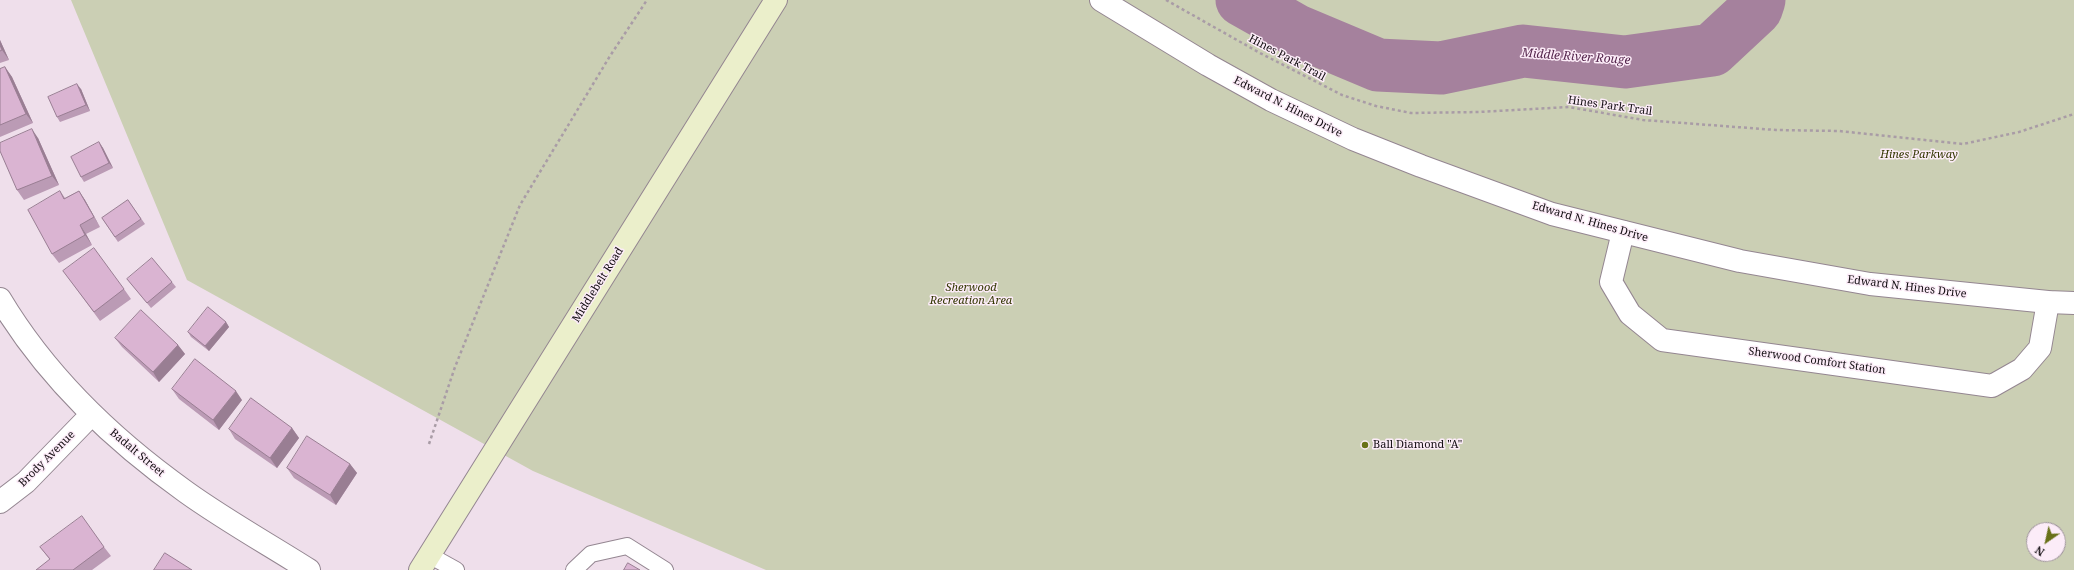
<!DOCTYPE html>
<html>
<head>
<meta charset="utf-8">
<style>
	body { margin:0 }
	#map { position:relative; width:2074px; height:570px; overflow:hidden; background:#efdfeb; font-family:"Noto Serif",serif }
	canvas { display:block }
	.north { position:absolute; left:2026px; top:522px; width:40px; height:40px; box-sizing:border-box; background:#fcecf8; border:1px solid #9e939c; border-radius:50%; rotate:214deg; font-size:11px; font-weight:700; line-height:16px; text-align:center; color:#120d11 }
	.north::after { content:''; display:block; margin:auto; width:14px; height:18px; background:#697119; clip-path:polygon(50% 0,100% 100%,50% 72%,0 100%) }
</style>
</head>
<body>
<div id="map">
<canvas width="2074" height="570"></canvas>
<div class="north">N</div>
</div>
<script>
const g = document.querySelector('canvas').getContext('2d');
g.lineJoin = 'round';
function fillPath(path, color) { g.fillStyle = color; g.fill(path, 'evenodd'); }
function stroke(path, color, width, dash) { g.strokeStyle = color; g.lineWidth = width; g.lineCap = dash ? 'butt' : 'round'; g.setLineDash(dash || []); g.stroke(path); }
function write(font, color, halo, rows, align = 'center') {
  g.font = font + ' "Noto Serif",serif'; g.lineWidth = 3; g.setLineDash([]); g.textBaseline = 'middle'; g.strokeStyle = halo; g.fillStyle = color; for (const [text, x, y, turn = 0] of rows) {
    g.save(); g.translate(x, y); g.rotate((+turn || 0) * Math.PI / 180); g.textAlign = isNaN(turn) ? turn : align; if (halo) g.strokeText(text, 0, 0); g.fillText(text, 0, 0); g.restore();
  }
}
const green = new Path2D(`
	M 71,0 L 2074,0 L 2074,570 L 766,570 L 533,471 L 187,280 ZM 2034,530 L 2058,530 L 2058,554 L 2034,554 Z`);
const river = new Path2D(`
	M 1242,0 L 1297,31 L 1378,65 L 1441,68 L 1523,51 L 1625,62 L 1712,50 L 1756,9 L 1759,0`);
const path = new Path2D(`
	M 1166,0 L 1260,53 L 1342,95 L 1376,106 L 1411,113 L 1479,112 L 1569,107 L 1643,120 L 1776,130 L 1839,131 L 1963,144 L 2019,132 L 2074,114
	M 429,444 L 455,367 L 520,205 L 610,56 L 647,0`);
const service = new Path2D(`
	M 429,555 L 456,570
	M 574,570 L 591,554 L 627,546 L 665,570`);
const minor = new Path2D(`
	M 1623,232 L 1611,282 L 1630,314 L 1662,340 L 1992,386 L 2022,369 L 2040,348 L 2048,302
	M 0,299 C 46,376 113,440 186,492 C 225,520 268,544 309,570
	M 0,502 L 26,482 L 92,414`);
const tertiary = new Path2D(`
	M 1101,0 L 1208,65 L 1271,100 L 1353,139 L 1421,166 L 1552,214 L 1740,261 L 1870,284 L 2048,302 L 2074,303`);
const secondary = new Path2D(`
	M 420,570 L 776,0`);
const wall = new Path2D(`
	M 0,40 L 9,60 L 0,63 Z
	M 5,67 L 12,77 L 33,123 L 0,137 L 0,69 Z
	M 81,89 L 90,111 L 60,122 L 57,117 Z
	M 38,138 L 59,185 L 24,200 L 17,190 Z
	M 99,142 L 103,148 L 113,168 L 84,182 L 81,177 Z
	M 60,191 L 65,198 L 79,191 L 85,200 L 100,227 L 86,234 L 92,245 L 59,263 L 52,254 Z
	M 128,200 L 145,224 L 118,242 L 102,218 Z
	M 127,279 L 172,282 L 176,287 L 151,308 Z
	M 70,280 L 124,289 L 131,299 L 100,321 Z
	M 226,322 L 229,327 L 209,351 L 191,337 L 188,332 Z
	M 115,338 L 178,345 L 185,354 L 159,382 L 122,347 Z
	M 172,389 L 242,400 L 219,430 L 179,399 Z
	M 292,428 L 299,438 L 277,468 L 235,439 L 229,429 Z
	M 350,464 L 357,473 L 336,505 L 294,478 L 287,468 Z
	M 40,547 L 104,547 L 111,556 L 92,570 L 36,570 L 50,560 Z`);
const shadedWall = new Path2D(`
	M 0,40 L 9,60 L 2,50 L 0,45 Z
	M 5,67 L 12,77 L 33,123 L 26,114 Z
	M 77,84 L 81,89 L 90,111 L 86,105 Z
	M 32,129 L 38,138 L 59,185 L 52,176 Z
	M 99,142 L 103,148 L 113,168 L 109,163 Z
	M 79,191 L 85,200 L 100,227 L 94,217 Z
	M 80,225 L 86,234 L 92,245 L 85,235 Z
	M 226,322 L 229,327 L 209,351 L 205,346 Z
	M 178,345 L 185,354 L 159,382 L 153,372 Z
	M 236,391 L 242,400 L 219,430 L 213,420 Z
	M 292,428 L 299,438 L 277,468 L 270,458 Z
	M 350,464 L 357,473 L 336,505 L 330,495 Z`);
const building = new Path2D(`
	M 0,45 L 2,50 L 0,51 Z
	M 5,67 L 26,114 L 0,125 L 0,69 Z
	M 77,84 L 86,105 L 57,117 L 48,97 Z
	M 32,129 L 52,176 L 17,190 L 0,151 L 0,143 Z
	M 99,142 L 109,163 L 81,177 L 71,157 Z
	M 60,191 L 64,199 L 79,191 L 94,217 L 80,225 L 85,235 L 52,254 L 28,210 Z
	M 128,200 L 141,219 L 115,237 L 102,218 Z
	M 94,248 L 124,289 L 94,312 L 63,271 Z
	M 152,258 L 172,282 L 147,303 L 127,279 Z
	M 208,307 L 226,322 L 205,346 L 188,332 Z
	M 141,310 L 178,345 L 153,372 L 115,338 Z
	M 195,359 L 236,391 L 213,420 L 172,389 Z
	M 251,398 L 292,428 L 270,458 L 229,429 Z
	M 307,436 L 350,464 L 330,495 L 287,468 Z
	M 82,516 L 104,547 L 73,570 L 36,570 L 50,559 L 40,547 Z
	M 165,553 L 192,570 L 154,570 Z
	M 628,563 L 640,570 L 624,570 Z`);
const markers = [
	[1365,445,4,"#697119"]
];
const streetNames = [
	["Hines Park Trail",1287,58,28],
	["Hines Park Trail",1610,106,8],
	["Edward N. Hines Drive",1288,107,27],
	["Edward N. Hines Drive",1590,222,16],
	["Middlebelt Road",598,285,-58],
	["Edward N. Hines Drive",1907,287,7],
	["Sherwood Comfort Station",1817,361,8],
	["Badalt Street",137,453,40],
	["Brody Avenue",47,459,-45]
];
const parkNames = [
	["Hines Parkway",1919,155],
	["Sherwood",971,288],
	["Recreation Area",971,301]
];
const poiNames = [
	["Ball Diamond \"A\"",1373,445]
];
const waterNames = [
	["Middle River Rouge",1576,57,4]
];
fillPath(green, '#cbcfb4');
stroke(river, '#a5819d', 53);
stroke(service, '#948691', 18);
stroke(minor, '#948691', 24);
stroke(tertiary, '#948691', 24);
stroke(secondary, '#948691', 24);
stroke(path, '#a99ca6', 2.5, [3, 3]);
stroke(service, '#fff', 16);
stroke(minor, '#fff', 22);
stroke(tertiary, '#fff', 22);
stroke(secondary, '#ebefcb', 22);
fillPath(wall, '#bb9bb5');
fillPath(shadedWall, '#997e93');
fillPath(building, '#dab4d2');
stroke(building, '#997e93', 1);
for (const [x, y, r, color] of markers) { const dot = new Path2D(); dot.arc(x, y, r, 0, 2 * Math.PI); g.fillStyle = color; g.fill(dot); stroke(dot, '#fcecf8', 1.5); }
write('11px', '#120d11', '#fcecf8', streetNames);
write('italic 11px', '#323601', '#fcecf8', parkNames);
write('11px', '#120d11', '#fcecf8', poiNames, 'left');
write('italic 12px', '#54254c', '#fcecf8', waterNames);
</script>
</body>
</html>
